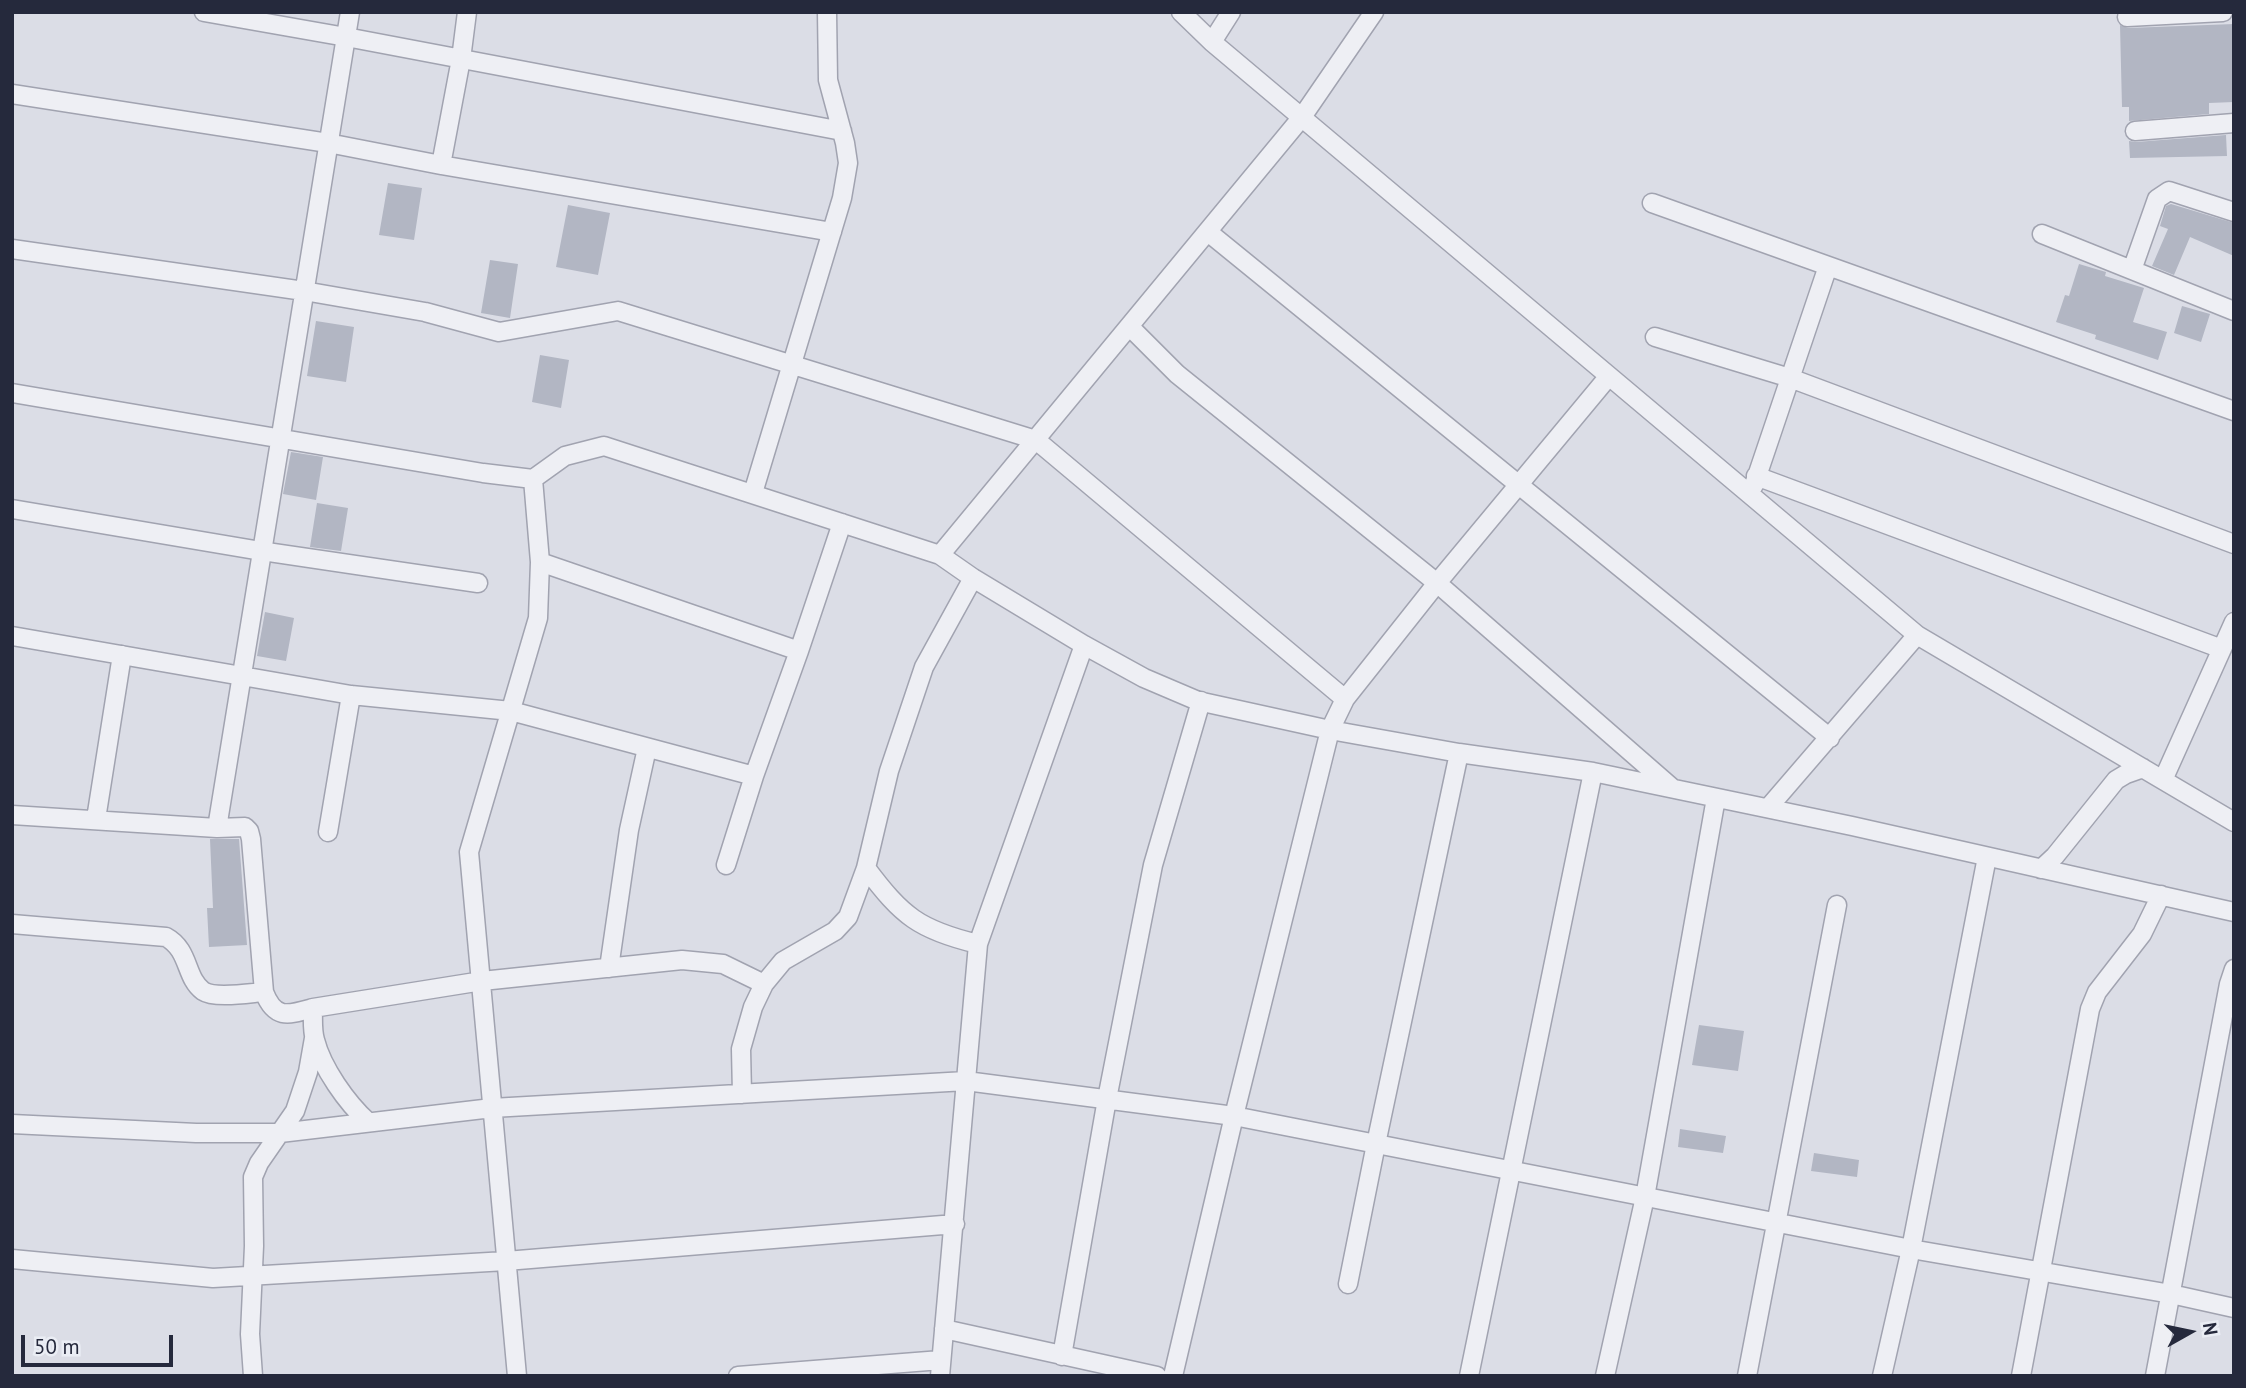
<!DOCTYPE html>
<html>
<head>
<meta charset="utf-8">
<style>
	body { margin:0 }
	#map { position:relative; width:2246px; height:1388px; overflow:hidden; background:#dbdde6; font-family:"PT Sans",sans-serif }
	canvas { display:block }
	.frame { position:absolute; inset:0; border:14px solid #25293c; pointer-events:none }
	.north { position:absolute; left:2155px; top:1297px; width:70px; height:70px; -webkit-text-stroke:5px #eaedf4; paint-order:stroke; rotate:81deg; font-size:19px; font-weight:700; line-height:28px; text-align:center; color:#25293c }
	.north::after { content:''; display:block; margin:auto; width:24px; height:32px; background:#25293c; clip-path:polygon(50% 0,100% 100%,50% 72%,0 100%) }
	.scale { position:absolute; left:21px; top:1335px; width:152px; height:32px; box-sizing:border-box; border:4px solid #25293c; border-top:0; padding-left:9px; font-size:21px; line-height:24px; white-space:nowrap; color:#25293c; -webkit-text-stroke:5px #eaedf4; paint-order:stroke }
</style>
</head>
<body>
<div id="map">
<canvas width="2246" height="1388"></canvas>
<div class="frame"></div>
<div class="north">N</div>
<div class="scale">50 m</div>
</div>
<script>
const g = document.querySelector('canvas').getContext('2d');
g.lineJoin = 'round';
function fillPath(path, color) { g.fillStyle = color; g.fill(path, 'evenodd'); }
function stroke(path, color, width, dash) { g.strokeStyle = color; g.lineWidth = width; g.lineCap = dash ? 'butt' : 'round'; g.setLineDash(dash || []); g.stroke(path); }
const building = new Path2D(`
	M 2234,24 L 2234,102 L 2209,103 L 2209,114 L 2129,121 L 2129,107 L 2122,107 L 2120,25 L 2128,28 Z
	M 2226,135 L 2227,156 L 2130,158 L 2129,141 L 2136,142 Z
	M 388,183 L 422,188 L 414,240 L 379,235 Z
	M 2171,204 L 2234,223 L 2234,256 L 2190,237 L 2174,275 L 2152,266 L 2168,229 L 2160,226 L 2166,206 Z
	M 568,205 L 610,213 L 598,275 L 556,267 Z
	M 490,260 L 518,264 L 510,318 L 481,313 Z
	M 2079,264 L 2106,272 L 2105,276 L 2144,288 L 2133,322 L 2167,332 L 2158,360 L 2095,339 L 2096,335 L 2056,322 L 2065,295 L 2069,296 Z
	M 2182,306 L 2210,314 L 2201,342 L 2174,333 Z
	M 316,321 L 354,327 L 346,382 L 307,376 Z
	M 540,355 L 569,360 L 561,408 L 532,402 Z
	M 291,452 L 323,457 L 316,500 L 283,494 Z
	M 317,503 L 348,508 L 341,551 L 310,547 Z
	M 265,612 L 294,618 L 286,661 L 257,656 Z
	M 210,839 L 239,839 L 247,945 L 209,947 L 207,908 L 213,908 Z
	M 1699,1025 L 1744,1031 L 1738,1071 L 1692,1065 Z
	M 1680,1129 L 1726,1136 L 1723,1153 L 1678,1147 Z
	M 1814,1153 L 1859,1160 L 1857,1177 L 1811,1171 Z`);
const street = new Path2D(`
	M 204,12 L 346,37 L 842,131
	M 1181,12 L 1212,42 L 1917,635 L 2234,822
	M 2127,17 L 2223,12
	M 1212,42 L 1231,12
	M 12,94 L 328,143 L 441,165 L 832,232
	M 2135,131 L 2234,123
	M 441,165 L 461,59 L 467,12
	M 1652,203 L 2234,411
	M 1208,232 L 1830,738
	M 2042,234 L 2234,311
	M 12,249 L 304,291 L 425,312 L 499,332 L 618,311 L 1036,440 L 1345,699
	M 2132,270 L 2157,199 L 2169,191 L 2234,212
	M 1130,327 L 1177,374 L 1437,583 L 1671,787
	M 1655,337 L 1790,378 L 2234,544
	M 12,393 L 483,473 L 533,479 L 565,456 L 604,446 L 940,555 L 973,578 L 1084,645 L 1144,678 L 1198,701 L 1330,730 L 1459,753 L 1593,772 L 1852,826 L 2234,912
	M 1756,476 L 2222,649
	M 1754,485 L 1828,266
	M 753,493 L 842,198 L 848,163 L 845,143 L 828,80 L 827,12
	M 12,509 L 261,551 L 478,583
	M 940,555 L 1302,117 L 1374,12
	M 540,562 L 799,651 L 842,523
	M 12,636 L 351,695 L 511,711 L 754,776
	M 2163,780 L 2234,622
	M 1768,808 L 1917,635
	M 12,815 L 217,828 L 245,827 L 249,831 L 251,839 L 264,992 C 275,1020 288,1015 313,1008 L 482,981 L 682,960 L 723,964 L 764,984
	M 96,819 L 122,655
	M 217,828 L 350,12
	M 328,832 L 351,695
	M 726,865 L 754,776 L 799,651
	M 866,868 C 902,916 919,930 978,944
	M 2041,869 L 2055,856 L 2116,780 L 2126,774 L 2143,768
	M 12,924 L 166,937 C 190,950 185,978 203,991 C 215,999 250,993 264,992
	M 609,968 L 629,830 L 647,748
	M 313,1008 C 313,1018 312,1030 315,1040 C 322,1068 347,1103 368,1122
	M 742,1094 L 741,1049 L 753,1007 L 764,984 L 783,961 L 835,931 L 848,917 L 866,868 L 889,771 L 924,667 L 973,578
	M 12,1124 L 196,1133 L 280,1133 L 492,1108 L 966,1081 L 1234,1116 L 1911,1249 L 2171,1294 L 2234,1308
	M 12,1259 L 213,1278 L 506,1261 L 955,1224
	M 1348,1284 L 1376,1144 L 1459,753
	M 944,1329 L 1157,1376
	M 1062,1356 L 1107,1099 L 1153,865 L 1201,701
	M 253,1376 L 250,1334 L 254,1246 L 253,1177 L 259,1163 L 295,1111 L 308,1072 L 314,1038
	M 517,1376 L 469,852 L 538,618 L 540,562 L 533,479
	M 738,1376 L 941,1360
	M 940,1376 L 978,944 L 1084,645
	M 1173,1376 L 1234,1116 L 1330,730 L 1345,699 L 1437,583 L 1609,376
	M 1469,1376 L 1593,772
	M 1605,1376 L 1645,1197 L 1716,798
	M 1747,1376 L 1837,905
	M 1882,1376 L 1911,1249 L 1987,857
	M 2021,1376 L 2090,1009 L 2097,992 L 2142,934 L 2161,895
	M 2155,1376 L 2229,984 L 2234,969`);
fillPath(building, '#b2b6c3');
stroke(street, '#a1a3b0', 21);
stroke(street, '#eeeff4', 18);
</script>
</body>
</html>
